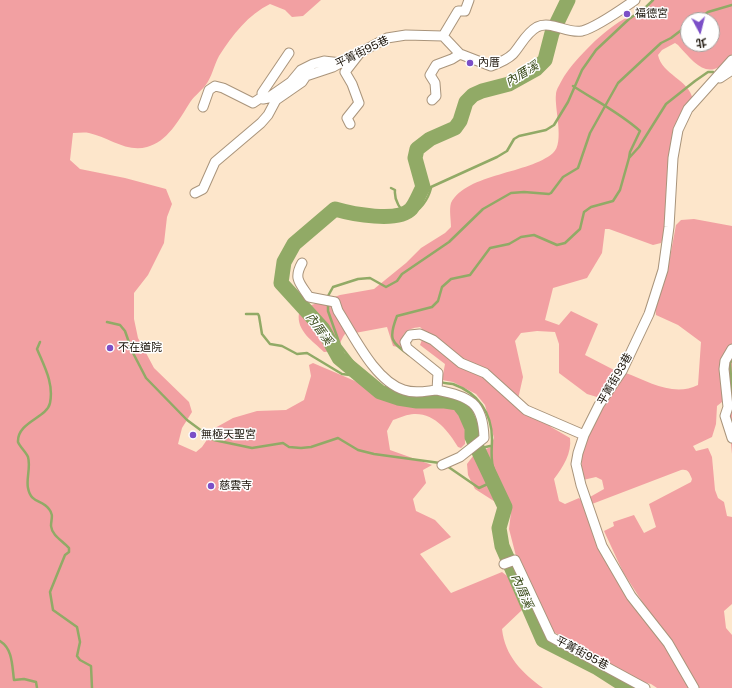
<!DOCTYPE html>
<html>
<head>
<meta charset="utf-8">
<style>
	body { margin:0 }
	#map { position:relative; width:732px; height:688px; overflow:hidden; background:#fde6cb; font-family:"Public Sans","Noto Sans TC",sans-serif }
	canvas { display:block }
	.north { position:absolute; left:680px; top:12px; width:40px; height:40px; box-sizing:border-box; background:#fff; border:1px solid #a3a19d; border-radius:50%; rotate:173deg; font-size:11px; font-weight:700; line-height:16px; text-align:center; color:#1a1309 }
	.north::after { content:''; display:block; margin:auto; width:14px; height:18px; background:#7b4fc7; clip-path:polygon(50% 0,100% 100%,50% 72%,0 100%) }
</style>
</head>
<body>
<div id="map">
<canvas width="732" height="688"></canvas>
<div class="north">北</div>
</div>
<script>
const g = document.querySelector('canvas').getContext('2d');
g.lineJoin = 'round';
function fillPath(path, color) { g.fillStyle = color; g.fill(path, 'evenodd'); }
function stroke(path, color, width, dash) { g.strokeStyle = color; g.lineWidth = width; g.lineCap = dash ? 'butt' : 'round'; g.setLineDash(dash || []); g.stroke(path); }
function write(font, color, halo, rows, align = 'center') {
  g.font = font + ' "Public Sans","Noto Sans TC",sans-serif'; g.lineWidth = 3; g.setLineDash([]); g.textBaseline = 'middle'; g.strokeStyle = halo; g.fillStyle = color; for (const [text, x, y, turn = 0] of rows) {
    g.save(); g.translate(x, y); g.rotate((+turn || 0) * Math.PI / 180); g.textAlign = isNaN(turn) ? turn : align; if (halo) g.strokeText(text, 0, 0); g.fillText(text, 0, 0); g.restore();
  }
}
const forest = new Path2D(`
	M 0,0 L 321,0 L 303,16 L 292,17 L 285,10 L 270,4 C 249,14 232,35 219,56 C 214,65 212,77 205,86 C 200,92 193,97 189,104 C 179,120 167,142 147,147 C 127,153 108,137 89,133 C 84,132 78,133 73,133 L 70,160 L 80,169 L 125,178 L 166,189 L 172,204 L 167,217 L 164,243 L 148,275 L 134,293 L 134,319 L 138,338 L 154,368 L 189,402 L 192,412 L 182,428 L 178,444 L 196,452 L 202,447 L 215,428 L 233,418 L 257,411 L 286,410 L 304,400 L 311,376 L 309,365 L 313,363 L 362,384 L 377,395 L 405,402 L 445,405 L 459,408 C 466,420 465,431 465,444 L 461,448 L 458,447 C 449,432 435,413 414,414 C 408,414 399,418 393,420 L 387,431 L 390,450 L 432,465 L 423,470 L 426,483 L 413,499 L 416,511 L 435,520 L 451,537 L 420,554 L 451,593 L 502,572 L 511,579 L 522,610 L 502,629 C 505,656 522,673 543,688 L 0,688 Z
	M 654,0 L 732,0 L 732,54 C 710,84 696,65 678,45 L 675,43 L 662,50 L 658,55 C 662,75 689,79 693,100 L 685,110 L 663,238 L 661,243 L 653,245 L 609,229 L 605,229 L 602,253 L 587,278 L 553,288 L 545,320 L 559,325 L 571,311 L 598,324 L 585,355 L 616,371 L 597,397 L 587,394 L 559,373 L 559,344 L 555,332 L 537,331 L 521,333 L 515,341 L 523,377 L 518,399 L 528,409 L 543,413 L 551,427 L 570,438 C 572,453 563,467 554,479 L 559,501 L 565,504 L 579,498 L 586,506 L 625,592 L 643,619 L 667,647 L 690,688 L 657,688 L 651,684 L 639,681 L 552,631 L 528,576 L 516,556 L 509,529 L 511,512 L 475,489 L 468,475 L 467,464 L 473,456 L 490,447 L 494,438 L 485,405 L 476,394 L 453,382 L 442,380 L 445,364 L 420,345 L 425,332 L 420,327 C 405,329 401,333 402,348 L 393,346 L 387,327 L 355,333 L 349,330 C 338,338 343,352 324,352 C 313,341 296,331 299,313 L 306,307 L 340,295 L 374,289 L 406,263 L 421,248 L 445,233 L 451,227 C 451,220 449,209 451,203 C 467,173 529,174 553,153 C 565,143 554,108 556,94 C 556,90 560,84 562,80 C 573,61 600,34 619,22 C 632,14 643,12 654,0 ZM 688,20 L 712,20 L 712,44 L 688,44 Z
	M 694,219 L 732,226 L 732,454 L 727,402 L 722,402 L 717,406 L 716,424 L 712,437 L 693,446 L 696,451 L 708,448 L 712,457 L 715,490 L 718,498 L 724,502 L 727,516 L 732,517 L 732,604 L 724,611 L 726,628 L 732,635 L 732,688 L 698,688 L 623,572 L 604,531 L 614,526 L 613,522 L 634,515 L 644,533 L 656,527 L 649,504 L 691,482 L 692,479 C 689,472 688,469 681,470 L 592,504 L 590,497 L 604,489 L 602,480 L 596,477 L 583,480 C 582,472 581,463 582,455 C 587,424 608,398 626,373 C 649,382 674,397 698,385 L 701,342 L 678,325 L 656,315 L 655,308 L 667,273 L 676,225 L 681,220 Z`);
const stream = new Path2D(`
	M 697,20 L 708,12 L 732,5
	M 573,86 C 596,101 620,113 640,131 L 630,152 L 629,158
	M 431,187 L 497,157 L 507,151 L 514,139 L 519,136 L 546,130 L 554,125 L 568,102 L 582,70 L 596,50 L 629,19 L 645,8 L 653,0
	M 391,188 L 395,190 C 394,200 400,211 409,215 C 420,211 428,200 431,188 L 423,187
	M 328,296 L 333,287 L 358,279 L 370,278 L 386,287 L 397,281 L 402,274 L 449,242 L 483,209 L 511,193 L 524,192 L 549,194 L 551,193 L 563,177 L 578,168 L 590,133 L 618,83 L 661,43 L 671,38 L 688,25
	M 246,314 L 258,314 L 259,316 L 262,334 L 270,344 L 282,346 L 297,354 L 307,353 L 342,374 L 350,375 L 355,371 L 357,367 L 340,345 L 328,311 L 328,303
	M 107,322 L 120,325 L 125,331 L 132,351 L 146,378 L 187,420 L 214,440 L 252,448 L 283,443 L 289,447 L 301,448 L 311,447 L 338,438 L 358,450 L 374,454 L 440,463
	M 40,342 L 37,349 C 44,366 54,383 50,403 C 47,418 17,422 18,442 C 20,447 26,452 28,457 C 31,467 26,478 28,488 C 31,504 42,499 49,509 C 54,515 51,519 51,526 C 52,536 63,541 69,548 L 69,552 L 65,555 L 50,592 L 53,610 L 77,627 L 80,642 L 77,656 L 80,660 L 91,666 L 92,688
	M 409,355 C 391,342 388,339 397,316 L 432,307 L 438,301 L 442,287 L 451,279 L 470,275 L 490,248 L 509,244 L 521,237 L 534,235 L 557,245 L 565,243 L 580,229 L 584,212 L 591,207 L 613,201 L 620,190 L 629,158 L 639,147 L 666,104 L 695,81 L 708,72 L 713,72
	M 732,360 L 730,363 L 732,392
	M 441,382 C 445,384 449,383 453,384 C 478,393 492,413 492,439 C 492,450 490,460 494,470
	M 477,449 L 490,446
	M 447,466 L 479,488 L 492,482 L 495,477
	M 0,641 C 13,649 12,666 14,680 L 24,679 L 36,682 L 37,688`);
const river = new Path2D(`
	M 568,0 L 552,33 L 545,60 L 536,69 L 509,84 L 482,91 L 473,95 L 466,102 L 460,121 L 455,128 L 430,139 L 417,149 L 415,158 L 423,187 C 419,194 416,203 411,209 C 398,223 352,214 335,209 L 294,244 L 284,262 L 281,283 L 323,329 L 339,358 L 380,392 L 398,398 L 417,401 L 445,401 L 458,403 L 465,412 L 472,428 L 472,437 L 505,507 L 499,528 L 502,546 L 543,640 L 596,667 L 629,688`);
const minor = new Path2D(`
	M 443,36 L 458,11 L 465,11 L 469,0
	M 289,53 L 262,93 L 263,99 L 268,98 L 291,82 L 301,70 L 313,64 L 324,61 L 341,63
	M 720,78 L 732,70
	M 432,100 L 436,96 L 435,83 L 430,75 L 436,65 L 452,59 L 460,54
	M 203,107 L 209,90 L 215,86 L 223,88 L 253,103 L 262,97
	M 350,124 L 347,118 L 359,103 L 352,84 L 345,72 L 359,54
	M 195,193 L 203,189 L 215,162 L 261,123 L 268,115 L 276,100 L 302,82 L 306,76 L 333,67 L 387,38 L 406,35 L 443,36 L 460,54 L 491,66 C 499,63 507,60 513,54 C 521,45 526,33 537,27 C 551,20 567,34 582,31 C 597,27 622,9 635,0
	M 302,263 C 293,279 300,283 309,297 L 335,302 L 338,311 C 354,336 375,381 404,390 C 415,394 426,391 437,390
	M 732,349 L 725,361 L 724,369 L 728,407 L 725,416 L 732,438
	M 442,465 L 460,457 L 484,438 C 483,402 470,397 437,390 L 438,373 L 407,348 L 405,342 L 410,335 L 420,334 L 433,340 L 461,363 L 485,373 L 526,410 L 584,435
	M 504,564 L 515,560 L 551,637 L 645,688
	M 694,688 L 668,643 L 631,596 L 602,546 L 581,485 L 576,464 L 578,453 L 584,435 L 599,405 L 622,371 L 649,314 L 663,270 L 669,227 L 673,158 L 678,130 L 688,109 L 732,60`);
const markers = [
	[627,14,4,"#7b4fc7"],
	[470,63,4,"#7b4fc7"],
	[110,348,4,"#7b4fc7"],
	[193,435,4,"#7b4fc7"],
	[211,486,4,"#7b4fc7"]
];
const poiNames = [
	["福德宮",635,14],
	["內厝",478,63],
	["不在道院",118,348],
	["無極天聖宮",201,435],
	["慈雲寺",219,486]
];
const streetNames = [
	["平菁街95巷",362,52,-26],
	["平菁街93巷",615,379,-60],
	["平菁街95巷",582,653,28]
];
const waterNames = [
	["內厝溪",522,74,-31],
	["內厝溪",319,329,54],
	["內厝溪",522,591,67]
];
fillPath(forest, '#f2a0a2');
stroke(stream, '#91aa66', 2.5);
stroke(river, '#91aa66', 15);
stroke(minor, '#a9947b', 11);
stroke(minor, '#fff', 9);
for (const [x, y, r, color] of markers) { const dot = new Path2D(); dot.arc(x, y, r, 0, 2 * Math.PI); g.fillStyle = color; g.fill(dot); stroke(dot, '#fff', 1.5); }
write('11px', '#1a1309', '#fff', poiNames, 'left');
write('11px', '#1a1309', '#fff', streetNames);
write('italic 12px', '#394a18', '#fff', waterNames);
</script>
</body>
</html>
